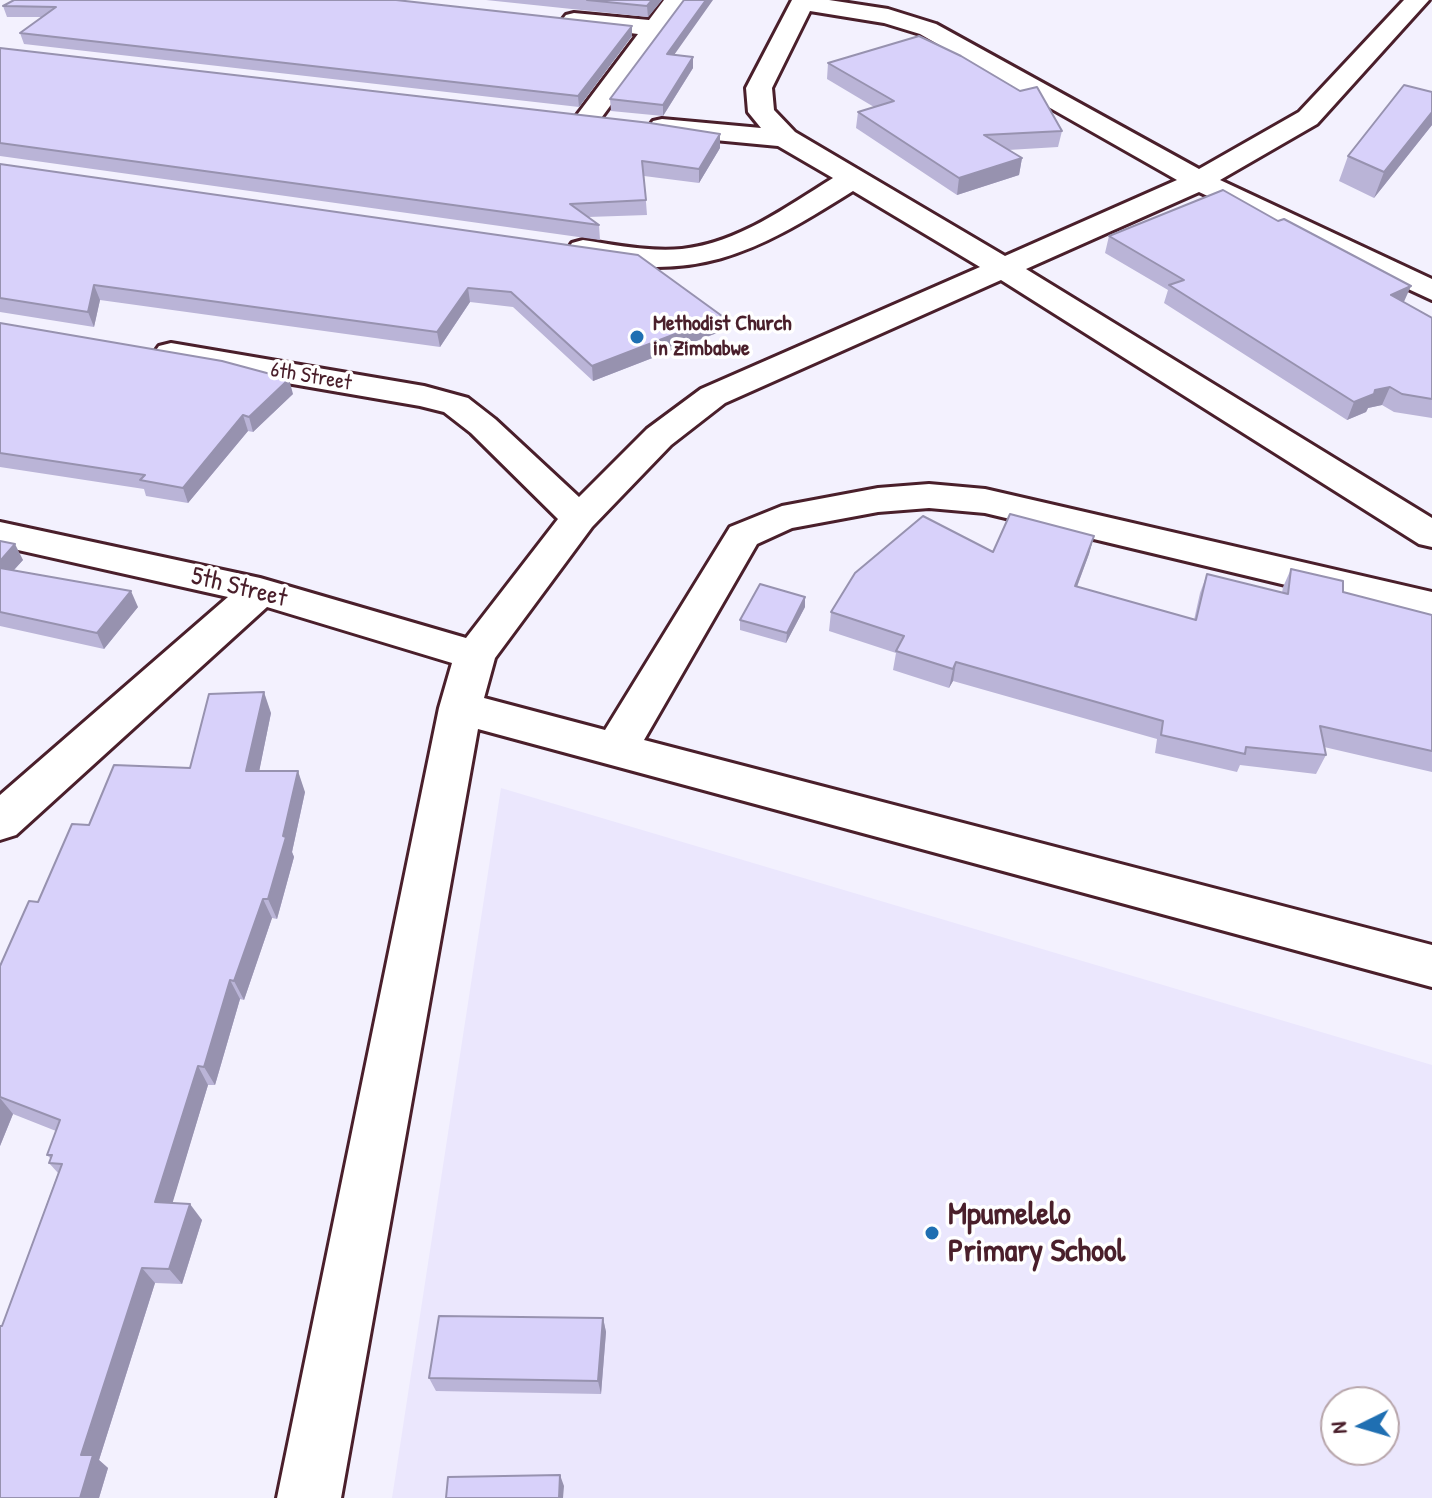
<!DOCTYPE html>
<html>
<head>
<meta charset="utf-8">
<style>
	body { margin:0 }
	#map { position:relative; width:1432px; height:1498px; overflow:hidden; background:#f3f1fe; font-family:"Patrick Hand",sans-serif }
	canvas { display:block }
	.north { position:absolute; left:1320px; top:1386px; width:80px; height:80px; box-sizing:border-box; background:#fff; border:2px solid #b7a5aa; border-radius:50%; rotate:265deg; font-size:22px; font-weight:700; line-height:32px; text-align:center; color:#4a1f2b }
	.north::after { content:''; display:block; margin:auto; width:28px; height:36px; background:#1f6fb2; clip-path:polygon(50% 0,100% 100%,50% 72%,0 100%) }
</style>
</head>
<body>
<div id="map">
<canvas width="1432" height="1498"></canvas>
<div class="north">N</div>
</div>
<script>
const g = document.querySelector('canvas').getContext('2d');
g.lineJoin = 'round';
function fillPath(path, color) { g.fillStyle = color; g.fill(path, 'evenodd'); }
function stroke(path, color, width, dash) { g.strokeStyle = color; g.lineWidth = width; g.lineCap = dash ? 'butt' : 'round'; g.setLineDash(dash || []); g.stroke(path); }
function write(font, color, halo, rows, align = 'center') {
  g.font = font + ' "Patrick Hand",sans-serif'; g.lineWidth = 7; g.setLineDash([]); g.textBaseline = 'middle'; g.strokeStyle = halo; g.fillStyle = color; for (const [text, x, y, turn = 0] of rows) {
    g.save(); g.translate(x, y); g.rotate((+turn || 0) * Math.PI / 180); g.textAlign = isNaN(turn) ? turn : align; if (halo) g.strokeText(text, 0, 0); g.fillText(text, 0, 0); g.restore();
  }
}
const built = new Path2D(`
	M 501,788 L 1432,1065 L 1432,1498 L 392,1498 ZM 1336,1402 L 1384,1402 L 1384,1450 L 1336,1450 Z`);
const minor = new Path2D(`
	M 664,0 L 688,0 L 596,125 L 578,125 L 574,119 L 638,34 L 566,25 L 562,20 L 566,15 L 574,13 L 649,20 Z
	M 792,0 L 829,0 L 888,9 L 936,24 L 1199,169 L 1299,112 L 1404,0 L 1429,0 L 1317,124 L 1220,180 L 1432,279 L 1432,300 L 1199,192 L 1026,269 L 1432,518 L 1432,547 L 1419,544 L 1001,280 L 725,403 L 671,445 L 592,527 L 495,658 L 484,698 L 605,730 L 730,527 L 782,506 L 878,488 L 929,484 L 985,489 L 1432,592 L 1432,620 L 985,513 L 929,508 L 878,512 L 792,528 L 757,544 L 644,740 L 1432,945 L 1432,987 L 478,729 L 341,1498 L 277,1498 L 439,708 L 452,663 L 267,607 L 16,835 L 0,840 L 0,795 L 228,597 L 0,546 L 0,522 L 260,578 L 466,638 L 558,519 L 471,433 L 444,412 L 420,406 L 171,363 L 159,360 L 154,353 L 159,346 L 171,343 L 424,386 L 468,398 L 495,419 L 579,497 L 647,429 L 701,389 L 980,267 L 853,191 C 753,254 694,286 572,255 L 568,249 L 572,243 L 583,240 C 615,245 649,252 682,249 C 738,243 786,207 833,178 L 778,146 L 662,135 L 653,133 L 649,127 L 653,121 L 662,119 L 761,128 L 748,112 L 746,88 ZM 810,11 L 884,23 L 920,34 L 1177,180 L 1005,256 L 795,132 L 774,110 L 772,88 Z`);
const wall = new Path2D(`
	M 14,0 L 632,36 L 579,107 L 24,44 L 20,33 L 42,17 L 7,17 L 3,6 Z
	M 486,0 L 662,0 L 648,17 Z
	M 0,48 L 720,134 L 720,148 L 699,183 L 644,176 L 647,215 L 588,217 L 599,225 L 600,240 L 0,156 Z
	M 674,55 L 693,57 L 693,68 L 663,116 L 611,111 L 610,99 Z
	M 828,63 L 1062,131 L 1058,147 L 1008,150 L 1022,158 L 1019,175 L 957,195 L 856,128 L 858,112 L 874,107 L 827,79 Z
	M 1432,92 L 1432,125 L 1374,198 L 1339,181 L 1348,156 Z
	M 0,164 L 722,331 L 593,381 L 513,307 L 470,302 L 440,347 L 100,300 L 94,327 L 0,312 Z
	M 1109,236 L 1404,302 L 1432,318 L 1432,418 L 1394,412 L 1382,405 L 1368,408 L 1366,412 L 1347,420 L 1164,303 L 1168,290 L 1105,253 Z
	M 0,323 L 293,394 L 253,432 L 248,431 L 188,503 L 146,496 L 144,489 L 0,467 Z
	M 1094,536 L 1089,554 L 1077,587 L 1194,620 L 1200,593 L 1207,574 L 1282,593 L 1283,587 L 1291,569 L 1343,592 L 1432,615 L 1432,772 L 1324,747 L 1326,755 L 1316,774 L 1240,765 L 1237,772 L 1155,753 L 1157,739 L 953,681 L 949,688 L 893,670 L 896,653 L 829,631 L 831,612 L 993,552 Z
	M 0,541 L 23,560 L 14,570 L 138,607 L 104,649 L 0,626 Z
	M 805,607 L 786,643 L 740,630 L 740,620 Z
	M 271,713 L 259,771 L 305,792 L 292,852 L 294,857 L 277,919 L 272,918 L 244,1000 L 240,999 L 215,1085 L 208,1085 L 172,1203 L 202,1220 L 182,1284 L 155,1283 L 99,1460 L 108,1468 L 99,1498 L 0,1498 L 2,1326 L 58,1173 L 49,1163 L 51,1159 L 47,1155 L 56,1131 L 13,1114 L 0,1146 L 0,966 L 38,902 L 89,825 L 190,768 Z
	M 603,1318 L 606,1332 L 601,1394 L 436,1391 L 429,1378 Z`);
const shadedWall = new Path2D(`
	M 652,0 L 662,0 L 648,17 L 647,6 Z
	M 706,0 L 713,0 L 667,65 L 667,54 Z
	M 632,26 L 632,36 L 579,107 L 578,96 Z
	M 693,57 L 693,68 L 663,116 L 663,105 Z
	M 1432,112 L 1432,125 L 1374,198 L 1384,172 Z
	M 720,134 L 720,148 L 699,183 L 699,169 Z
	M 1022,158 L 1019,175 L 957,195 L 959,178 Z
	M 94,285 L 100,300 L 94,327 L 88,312 Z
	M 1411,286 L 1403,304 L 1391,295 Z
	M 468,288 L 470,302 L 440,347 L 437,332 Z
	M 722,316 L 722,331 L 593,381 L 592,366 Z
	M 289,379 L 293,394 L 253,432 L 249,417 Z
	M 1390,387 L 1382,405 L 1368,408 L 1366,412 L 1347,420 L 1354,402 L 1375,390 Z
	M 243,415 L 248,431 L 188,503 L 183,488 Z
	M 1094,536 L 1089,554 L 1070,605 L 1075,586 Z
	M 15,544 L 23,560 L 2,583 L 0,578 L 0,561 Z
	M 131,591 L 138,607 L 104,649 L 97,633 Z
	M 805,597 L 805,607 L 786,643 L 787,633 Z
	M 956,662 L 953,681 L 949,688 L 953,669 Z
	M 264,692 L 271,713 L 255,792 L 246,771 Z
	M 298,771 L 305,792 L 292,852 L 294,857 L 277,919 L 268,899 Z
	M 263,899 L 272,918 L 244,1000 L 234,981 Z
	M 230,980 L 240,999 L 215,1085 L 204,1067 Z
	M 198,1066 L 208,1085 L 168,1218 L 155,1202 Z
	M 0,1098 L 13,1114 L 0,1146 Z
	M 190,1204 L 202,1220 L 182,1284 L 169,1269 Z
	M 142,1268 L 155,1283 L 99,1460 L 108,1468 L 99,1498 L 80,1498 L 81,1455 Z
	M 603,1318 L 606,1332 L 601,1394 L 598,1381 Z
	M 560,1475 L 564,1486 L 563,1498 L 559,1498 Z`);
const building = new Path2D(`
	M 14,0 L 396,0 L 632,26 L 578,96 L 20,33 L 56,7 L 3,6 Z
	M 587,0 L 652,0 L 647,6 Z
	M 684,0 L 706,0 L 667,54 L 693,57 L 663,105 L 610,99 Z
	M 919,36 L 961,56 L 1020,91 L 1037,87 L 1062,131 L 984,135 L 1022,158 L 959,178 L 858,112 L 894,101 L 828,63 Z
	M 0,48 L 650,123 L 720,134 L 699,169 L 642,161 L 646,200 L 570,204 L 599,225 L 0,143 Z
	M 1404,85 L 1432,92 L 1432,112 L 1384,172 L 1348,156 Z
	M 0,164 L 638,255 L 722,316 L 592,366 L 511,292 L 468,288 L 437,332 L 94,285 L 88,312 L 0,298 Z
	M 1223,190 L 1278,221 L 1284,219 L 1411,286 L 1391,295 L 1432,318 L 1432,399 L 1402,394 L 1390,387 L 1375,390 L 1374,394 L 1354,402 L 1169,285 L 1184,280 L 1109,236 Z
	M 0,323 L 222,361 L 289,379 L 249,417 L 243,415 L 183,488 L 140,480 L 145,475 L 0,453 Z
	M 1010,514 L 1094,536 L 1075,586 L 1196,620 L 1207,574 L 1288,594 L 1291,569 L 1343,581 L 1343,592 L 1432,615 L 1432,751 L 1320,726 L 1326,755 L 1246,747 L 1245,754 L 1161,735 L 1163,721 L 956,662 L 953,669 L 896,651 L 904,636 L 831,612 L 855,573 L 923,516 L 993,552 Z
	M 0,541 L 15,544 L 0,561 Z
	M 0,568 L 131,591 L 97,633 L 0,612 Z
	M 760,584 L 805,597 L 787,633 L 740,620 Z
	M 264,692 L 246,771 L 298,771 L 283,836 L 286,837 L 268,899 L 263,899 L 234,981 L 230,980 L 204,1067 L 198,1066 L 155,1202 L 190,1204 L 169,1269 L 142,1268 L 81,1455 L 93,1455 L 80,1498 L 0,1498 L 0,1326 L 2,1326 L 62,1164 L 49,1163 L 52,1155 L 47,1155 L 60,1120 L 0,1097 L 0,966 L 29,901 L 38,902 L 72,824 L 89,825 L 114,765 L 190,768 L 209,694 Z
	M 439,1316 L 603,1318 L 598,1381 L 429,1378 Z
	M 560,1475 L 559,1498 L 446,1498 L 448,1477 Z`);
const markers = [
	[637,337,8,"#1f6fb2"],
	[932,1233,8,"#1f6fb2"]
];
const farPoinames = [
	["Methodist Church",653,324],
	["in Zimbabwe",653,349]
];
const farStreetnames = [
	["6th Street",311,377,10]
];
const streetNames = [
	["5th Street",239,588,14]
];
const nearPoinames = [
	["Mpumelelo",948,1215],
	["Primary School",948,1252]
];
fillPath(built, '#ebe7fd');
stroke(minor, '#4a1f2b', 6);
fillPath(minor, '#fff');
fillPath(wall, '#bab4d7');
fillPath(shadedWall, '#9792af');
fillPath(building, '#d8d1fa');
stroke(building, '#9792af', 2);
for (const [x, y, r, color] of markers) { const dot = new Path2D(); dot.arc(x, y, r, 0, 2 * Math.PI); g.fillStyle = color; g.fill(dot); stroke(dot, '#fff', 3); }
write('bold 22px', '#4a1f2b', '#fff', farPoinames, 'left');
write('22px', '#4a1f2b', '#fff', farStreetnames);
write('26px', '#4a1f2b', '#fff', streetNames);
write('bold 32px', '#4a1f2b', '#fff', nearPoinames, 'left');
</script>
</body>
</html>
